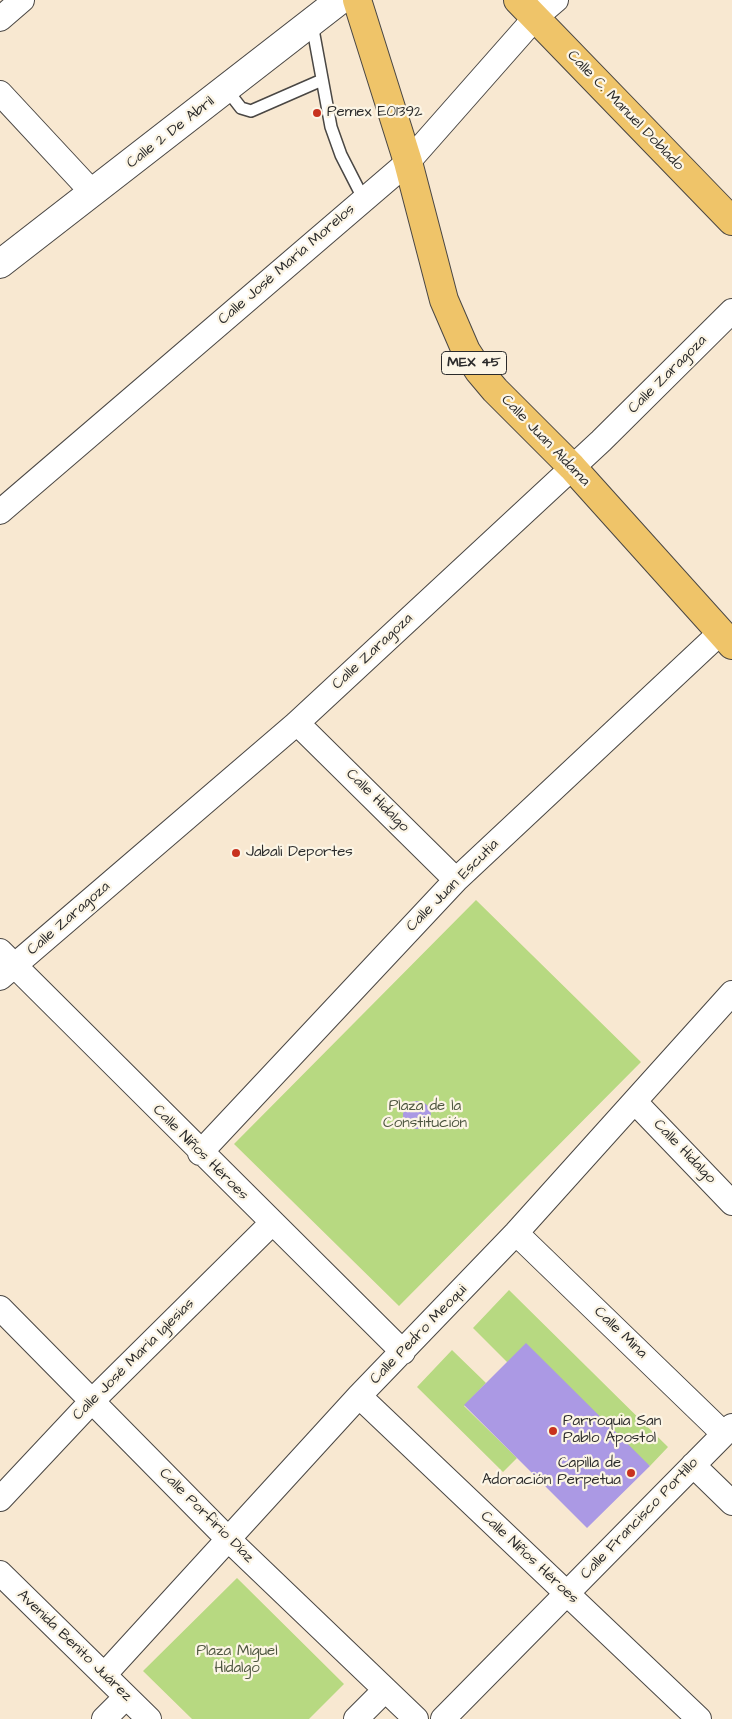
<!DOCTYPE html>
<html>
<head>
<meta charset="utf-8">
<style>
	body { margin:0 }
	canvas { display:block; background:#f8e8d1 }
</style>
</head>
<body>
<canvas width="732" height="1719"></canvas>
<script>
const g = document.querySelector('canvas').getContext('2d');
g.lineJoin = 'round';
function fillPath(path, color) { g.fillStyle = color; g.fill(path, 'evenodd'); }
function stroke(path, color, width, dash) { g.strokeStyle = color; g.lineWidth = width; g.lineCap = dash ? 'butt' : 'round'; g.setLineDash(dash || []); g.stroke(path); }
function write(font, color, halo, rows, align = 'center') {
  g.font = font + ' "Architects Daughter",sans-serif'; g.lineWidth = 4.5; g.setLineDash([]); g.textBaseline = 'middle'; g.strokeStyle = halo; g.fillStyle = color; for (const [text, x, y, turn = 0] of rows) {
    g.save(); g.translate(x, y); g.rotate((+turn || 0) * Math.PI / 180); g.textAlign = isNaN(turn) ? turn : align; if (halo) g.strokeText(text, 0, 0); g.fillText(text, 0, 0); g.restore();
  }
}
const green = new Path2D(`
	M 476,900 L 641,1062 L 399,1306 L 234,1144 Z
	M 509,1290 L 668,1447 L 650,1466 L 507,1362 L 473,1328 Z
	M 452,1350 L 486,1383 L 464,1406 L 517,1458 L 503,1472 L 417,1387 Z
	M 237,1578 L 344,1684 L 309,1719 L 192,1719 L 143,1671 Z`);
const building = new Path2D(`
	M403 1115a14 14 0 1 1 28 0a14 14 0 1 1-28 0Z
	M 526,1343 L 650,1466 L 587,1528 L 464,1405 Z`);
const service = new Path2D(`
	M 312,24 L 331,127 L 341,155 L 364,200
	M 227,90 L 241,108 L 251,111 L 322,80`);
const minor = new Path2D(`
	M 0,19 L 22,0
	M 0,93 L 93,193
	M 0,512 L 408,162 L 535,18 L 556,0
	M 297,723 L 456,880
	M 0,951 L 403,1352
	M 0,978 L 297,723 L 601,441 L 732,311
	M 635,1102 L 732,1203
	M 200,1153 L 456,880 L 720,633
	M 516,1233 L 724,1434
	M 0,1308 L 227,1538 L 416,1719
	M 359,1396 L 699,1719
	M 693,1465 L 732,1503
	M 0,1499 L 92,1401 L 272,1223
	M 0,1573 L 149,1719
	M 104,1675 L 359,1396 L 516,1233 L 732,993
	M 104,1719 L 126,1697
	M 356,1719 L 385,1690
	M 443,1719 L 732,1426`);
const tertiary = new Path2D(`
	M 0,264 L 340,0`);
const primary = new Path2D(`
	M 357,0 L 408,162 L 444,300 L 466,351 L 479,371 L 495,390 L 572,467 L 732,645
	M 518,0 L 732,221`);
const markers = [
	[317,113,5,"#c8321e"],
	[236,853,5,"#c8321e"],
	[553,1431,5,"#c8321e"],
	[631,1473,5,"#c8321e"]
];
const shields = [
	[474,363,65]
];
const shieldNames = [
	["MEX 45",474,363]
];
const streetNames = [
	["Calle C. Manuel Doblado",625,111,46],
	["Calle 2 De Abril",171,133,-38],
	["Calle José María Morelos",287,265,-41],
	["Calle Zaragoza",668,375,-45],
	["Calle Juan Aldama",545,441,46],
	["Calle Zaragoza",373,652,-43],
	["Calle Hidalgo",377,801,45],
	["Calle Juan Escutia",453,886,-45],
	["Calle Zaragoza",69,919,-41],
	["Calle Hidalgo",684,1152,46],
	["Calle Niños Héroes",200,1153,45],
	["Calle Mina",620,1333,44],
	["Calle Pedro Meoqui",419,1335,-46],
	["Calle José María Iglesias",134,1360,-45],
	["Calle Porfirio Díaz",206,1516,45],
	["Calle Francisco Portillo",640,1519,-46],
	["Calle Niños Héroes",529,1558,43],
	["Avenida Benito Juárez",74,1646,44]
];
const poiNames = [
	["Pemex E01392",327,113],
	["Jabali Deportes",246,853],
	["Parroquia San",563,1422],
	["Pablo Apostol",563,1439],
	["Capilla de",621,1464,"right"],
	["Adoración Perpetua",621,1481,"right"]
];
const parkNames = [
	["Plaza de la",425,1107],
	["Constitución",425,1124],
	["Plaza Miguel",237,1652],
	["Hidalgo",237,1669]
];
fillPath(green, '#b7d981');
fillPath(building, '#ab99e4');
stroke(service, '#4a4744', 14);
stroke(minor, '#4a4744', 26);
stroke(tertiary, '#4a4744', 30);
stroke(primary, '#4a4744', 30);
stroke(service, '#fff', 11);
stroke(minor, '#fff', 24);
stroke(tertiary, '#fff', 28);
stroke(primary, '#efc469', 28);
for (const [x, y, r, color] of markers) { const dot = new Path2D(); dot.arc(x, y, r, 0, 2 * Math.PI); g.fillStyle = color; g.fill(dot); stroke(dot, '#fcf5e5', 2); }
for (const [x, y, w] of shields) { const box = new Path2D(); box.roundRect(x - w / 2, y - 11.5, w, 23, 4); g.fillStyle = '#fcf5e5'; g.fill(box); stroke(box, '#2b2b2b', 1); }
write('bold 14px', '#2b2b2b', null, shieldNames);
write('15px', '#2b2b2b', '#fcf5e5', streetNames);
write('15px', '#2b2b2b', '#fcf5e5', poiNames, 'left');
write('15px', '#4e5640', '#fcf5e5', parkNames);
</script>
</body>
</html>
